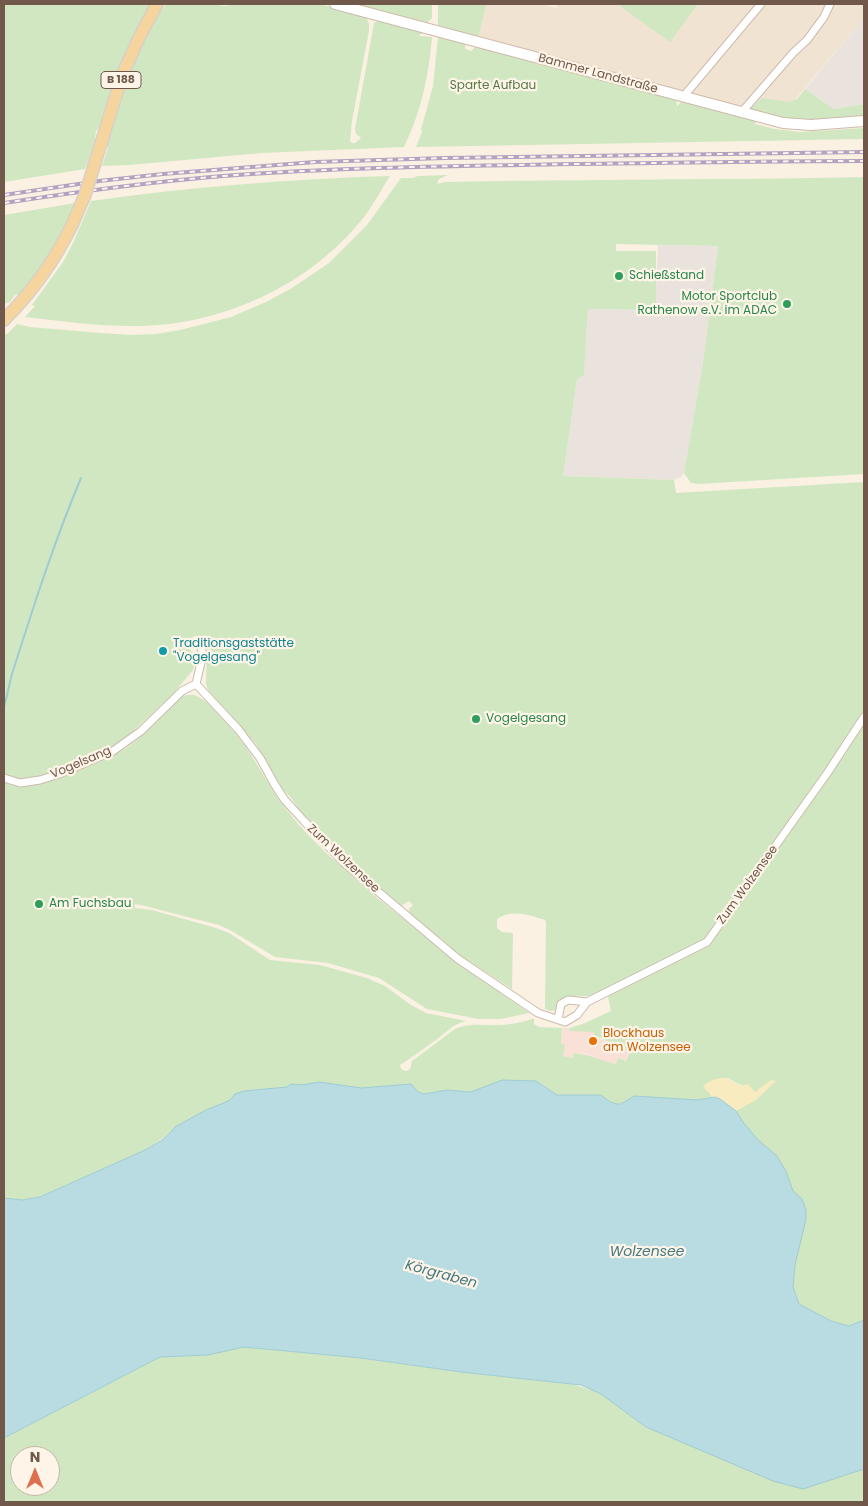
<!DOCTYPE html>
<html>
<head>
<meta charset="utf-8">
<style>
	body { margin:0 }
	#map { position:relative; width:868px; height:1506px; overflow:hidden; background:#faf1e2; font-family:Poppins,sans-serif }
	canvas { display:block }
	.frame { position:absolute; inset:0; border:5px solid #70584b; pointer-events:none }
	.north { position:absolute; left:10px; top:1446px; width:50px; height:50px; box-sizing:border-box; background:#fef5e8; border:1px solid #c5b6a9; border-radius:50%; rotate:0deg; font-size:14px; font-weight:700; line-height:20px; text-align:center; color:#70584b }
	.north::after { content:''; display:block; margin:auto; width:18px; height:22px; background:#dd6e4f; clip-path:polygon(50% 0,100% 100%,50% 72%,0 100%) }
</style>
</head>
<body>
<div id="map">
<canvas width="868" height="1506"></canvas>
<div class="frame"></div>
<div class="north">N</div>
</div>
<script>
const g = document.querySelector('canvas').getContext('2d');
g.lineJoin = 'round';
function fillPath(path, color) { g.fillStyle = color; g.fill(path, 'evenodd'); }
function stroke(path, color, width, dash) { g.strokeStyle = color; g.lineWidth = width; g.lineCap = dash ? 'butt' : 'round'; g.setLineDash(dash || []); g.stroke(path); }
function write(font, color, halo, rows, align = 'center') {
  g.font = font + ' Poppins,sans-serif'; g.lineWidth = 4.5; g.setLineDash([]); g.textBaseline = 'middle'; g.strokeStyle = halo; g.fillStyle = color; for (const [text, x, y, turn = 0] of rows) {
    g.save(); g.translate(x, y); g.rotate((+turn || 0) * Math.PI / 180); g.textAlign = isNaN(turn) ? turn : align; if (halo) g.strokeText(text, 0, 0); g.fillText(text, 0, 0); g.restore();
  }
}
const residential = new Path2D(`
	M 489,4 L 540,4 L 556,8 L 558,4 L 617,4 L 670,41 L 698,4 L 864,4 L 864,18 L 794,101 L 788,103 L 762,98 L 753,106 L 733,107 L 478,38 L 486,6 Z`);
const commercial = new Path2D(`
	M 562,1028 L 569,1028 L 569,1030 L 594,1031 L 594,1036 L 630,1052 L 625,1062 L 616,1064 L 601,1061 L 585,1054 L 574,1053 L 573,1058 L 563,1056 L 561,1044 Z`);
const industrial = new Path2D(`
	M 864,18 L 864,104 L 834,109 L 805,89 Z
	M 658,245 L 718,246 L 703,362 L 684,473 L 681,477 L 674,480 L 563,476 L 577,379 L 584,375 L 588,309 L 655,310 Z`);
const green = new Path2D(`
	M 4,4 L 150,4 L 138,28 L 101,126 L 96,131 L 95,138 L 96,141 L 94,151 L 92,152 L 85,169 L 4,182 Z
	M 166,4 L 208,4 L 225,6 L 239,4 L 320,4 L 366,16 L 369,24 L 369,31 L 352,121 L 350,141 L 352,143 L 355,143 L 361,138 L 356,134 L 355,129 L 374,23 L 379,20 L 424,31 L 419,36 L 432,37 C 429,75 421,112 404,147 L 261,153 L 130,165 L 102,166 L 108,148 L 105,147 C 119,99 133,42 166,4 Z
	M 350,4 L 432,4 L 432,18 L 426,24 Z
	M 438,4 L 489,4 L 486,6 L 478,38 L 440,27 L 438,25 Z
	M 617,4 L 698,4 L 670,42 Z
	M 438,37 L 465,44 L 465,49 L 471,51 L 477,45 L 676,99 L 677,106 L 682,101 L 756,121 L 755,124 L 775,129 L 800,132 L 864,128 L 864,139 L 416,147 L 422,132 L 421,130 L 433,86 Z
	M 805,89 L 834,109 L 864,104 L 864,116 L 801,121 L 788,120 L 751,110 L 751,108 L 762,98 L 790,102 L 797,99 Z
	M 448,175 L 439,179 L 437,184 L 445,182 C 585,179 725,180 864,177 L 864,474 L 698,484 L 691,483 L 684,473 L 703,362 L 718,246 L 616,244 L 616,251 L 656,251 L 656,310 L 588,309 L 584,375 L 577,379 L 563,476 L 674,480 L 676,493 L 864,482 L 864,714 L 824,774 L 706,939 L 592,995 C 575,1000 562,988 555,1010 L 550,1011 L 545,1009 L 546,922 L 545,920 C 529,915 511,909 497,919 L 497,928 L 502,932 L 512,933 L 513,934 L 512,989 L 461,956 L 409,913 L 409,909 L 413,905 L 409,901 L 401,906 L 394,901 L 345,859 L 306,820 L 292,799 L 281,787 L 256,744 L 208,690 L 206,684 L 207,637 L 194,636 L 191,639 L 190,649 L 194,656 L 194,666 L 193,670 L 173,694 L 131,733 L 112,747 L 73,766 L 39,778 L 20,781 L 4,775 L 4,334 L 7,334 L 17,324 L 30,327 L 101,333 L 132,335 L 156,334 L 180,330 L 231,317 L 266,302 L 292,288 L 329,263 L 367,225 L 401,178 L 413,178 L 418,176 Z
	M 390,176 C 381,190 374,204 364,217 C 309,287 218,327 131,326 C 95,326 60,321 25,317 L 35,306 L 32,305 L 63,262 L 74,241 L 91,201 C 190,187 290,179 390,176 Z
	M 75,203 L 63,233 L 37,273 L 21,294 L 15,295 L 10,302 L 4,304 L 4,215 Z
	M 186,695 L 195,695 L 207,702 L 233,730 L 250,753 L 277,797 L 298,824 L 324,851 L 376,897 L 459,964 L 529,1013 L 501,1019 L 478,1019 L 427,1009 L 379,978 L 328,963 L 275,957 L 230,930 L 219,925 L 141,905 L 135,904 L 135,908 L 152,910 L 216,928 L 229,933 L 270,960 L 320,965 L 367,978 L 385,986 L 411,1005 L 426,1013 L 466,1021 C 452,1024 445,1034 433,1042 C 422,1050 411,1058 400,1065 L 401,1069 L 406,1071 L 410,1069 L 412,1061 L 455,1029 C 468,1023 481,1025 496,1025 C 508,1025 520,1023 532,1019 L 534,1019 L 534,1024 L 539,1027 L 562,1028 L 561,1044 L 565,1045 L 563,1056 L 573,1058 L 574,1053 C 589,1054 602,1061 616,1064 L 618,1058 L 626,1061 L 630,1052 L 594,1035 L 594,1032 L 569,1031 L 569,1028 L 583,1024 L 611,1011 L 608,997 L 611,993 L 710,943 L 864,721 L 864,1320 L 849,1326 L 831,1321 L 799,1304 L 793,1287 L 795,1265 L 772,1169 L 733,1110 L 755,1093 L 728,1078 L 710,1095 L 713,1097 L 705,1106 L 648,1108 L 481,1089 L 470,1092 L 447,1090 L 424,1094 L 418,1092 L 411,1085 L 402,1085 L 393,1097 L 170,1133 L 145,1150 L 40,1197 L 22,1200 L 4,1198 L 4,781 C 9,783 16,786 22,786 C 46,786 108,760 129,746 C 148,733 163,714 179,698 Z
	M 244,1347 L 361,1358 L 461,1372 L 572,1384 L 601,1393 L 646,1427 L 864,1455 L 864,1502 L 4,1502 L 4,1438 L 160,1357 L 208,1354 ZM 20,1456 L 50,1456 L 50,1486 L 20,1486 Z`);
const sand = new Path2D(`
	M 728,1078 L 741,1086 L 748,1084 L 755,1092 L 771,1080 L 776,1081 L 756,1100 L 736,1111 L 720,1099 L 713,1097 L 703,1087 C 709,1079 719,1078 728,1078 Z`);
const water = new Path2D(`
	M 503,1080 L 536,1081 L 557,1095 L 601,1095 L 610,1102 L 617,1104 L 621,1104 L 634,1096 L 697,1100 L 715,1097 L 720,1099 L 736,1111 L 743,1122 L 757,1139 L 776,1155 L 786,1171 L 793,1191 L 802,1199 L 806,1210 L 806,1219 L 795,1265 L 793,1287 L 799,1304 L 831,1321 L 849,1326 L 864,1320 L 864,1469 L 803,1489 L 773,1481 L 646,1427 L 601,1394 L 581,1385 L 461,1372 L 361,1358 L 244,1347 L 208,1355 L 160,1357 L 4,1438 L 4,1198 L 22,1200 L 40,1197 L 145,1150 L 162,1140 L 170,1133 L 175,1127 L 206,1110 L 226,1102 L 231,1099 L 235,1094 L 244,1091 L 287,1087 L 291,1084 L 302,1085 L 319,1082 L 361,1088 L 411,1084 L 418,1092 L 424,1094 L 447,1090 L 470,1092 Z`);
const stream = new Path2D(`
	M 4,707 C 7,697 9,685 12,674 C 33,608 54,542 81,478`);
const minor = new Path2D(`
	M 683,97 L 761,4
	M 741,113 L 793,53 L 807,40 L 824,17 L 830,4
	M 200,645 L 203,654 L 196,684 L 238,729 L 260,758 L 275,785 L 284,799 L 304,821 L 343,862 L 458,959 L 538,1013 L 565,1022 L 577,1015 L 587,1002 L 707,942 L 828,772 L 864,717
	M 4,778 L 20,783 L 40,780 L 59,774 L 113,751 L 141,731 L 182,691 L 196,684
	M 558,1019 L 561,1004 L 568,1000 L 587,1002`);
const secondary = new Path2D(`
	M 335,4 L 783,123 L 811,125 L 864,121`);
const primary = new Path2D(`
	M 99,150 L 123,73 L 140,36 L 157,4
	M 4,320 C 32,292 55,260 72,225`);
const rail = new Path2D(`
	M 4,195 L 99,181 L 163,174 L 315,162 L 445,158 L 864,152
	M 4,203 C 76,192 150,182 223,176 C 340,167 457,166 574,164 C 671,163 767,161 864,161`);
const primaryBridge = new Path2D(`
	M 72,225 L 85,195 L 99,150`);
const markers = [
	[619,276,5,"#2e9e5b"],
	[787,304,5,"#2e9e5b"],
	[163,651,5,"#0f9aa8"],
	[476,719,5,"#2e9e5b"],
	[39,904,5,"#2e9e5b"],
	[593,1041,5,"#e8710a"]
];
const shields = [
	[121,80,40]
];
const shieldNames = [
	["B 188",121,80]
];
const streetNames = [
	["Bammer Landstraße",598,74,15],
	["Vogelsang",81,763,-23],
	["Zum Wolzensee",343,859,43],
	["Zum Wolzensee",748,885,-54]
];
const parkNames = [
	["Sparte Aufbau",493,86]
];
const leisureNames = [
	["Schießstand",629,276],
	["Motor Sportclub",777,297,"right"],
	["Rathenow e.V. im ADAC",777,311,"right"],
	["Vogelgesang",486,719],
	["Am Fuchsbau",49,904]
];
const cultureNames = [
	["Traditionsgaststätte",173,644],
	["\"Vogelgesang\"",173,658]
];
const foodNames = [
	["Blockhaus",603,1034],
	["am Wolzensee",603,1048]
];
const waterNames = [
	["Wolzensee",647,1252],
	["Körgraben",441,1275,15]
];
fillPath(residential, '#f1e3d1');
fillPath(commercial, '#fae1d7');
fillPath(industrial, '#eae3dd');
fillPath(green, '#d1e7c2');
fillPath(sand, '#f8ebbf');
fillPath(water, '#b8dce2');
stroke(water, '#9fccd3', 1);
stroke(stream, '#9fccd3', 2);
stroke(minor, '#cdbbad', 9);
stroke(secondary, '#cfbaaa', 12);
stroke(primary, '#d7d0cd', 14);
stroke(minor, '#fff', 7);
stroke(secondary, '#fff', 10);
stroke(primary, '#f5d49e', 11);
stroke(rail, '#b3a2c2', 4);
stroke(rail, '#fef5e8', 2, [5.5]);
stroke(primaryBridge, '#d7d0cd', 14, []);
stroke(primaryBridge, '#f5d49e', 11);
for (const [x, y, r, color] of markers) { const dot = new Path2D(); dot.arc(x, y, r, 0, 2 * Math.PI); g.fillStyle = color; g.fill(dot); stroke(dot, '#fef5e8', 2); }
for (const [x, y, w] of shields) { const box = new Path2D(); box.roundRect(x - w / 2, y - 8.5, w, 17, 4); g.fillStyle = '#fef5e8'; g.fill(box); stroke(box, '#70584b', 1); }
write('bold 11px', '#70584b', null, shieldNames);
write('12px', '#70584b', '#fef5e8', streetNames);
write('12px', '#567b46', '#fef5e8', parkNames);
write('12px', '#27864d', '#fef5e8', leisureNames, 'left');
write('12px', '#0d838f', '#fef5e8', cultureNames, 'left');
write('12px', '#c56008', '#fef5e8', foodNames, 'left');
write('italic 14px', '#467982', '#fef5e8', waterNames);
</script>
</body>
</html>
